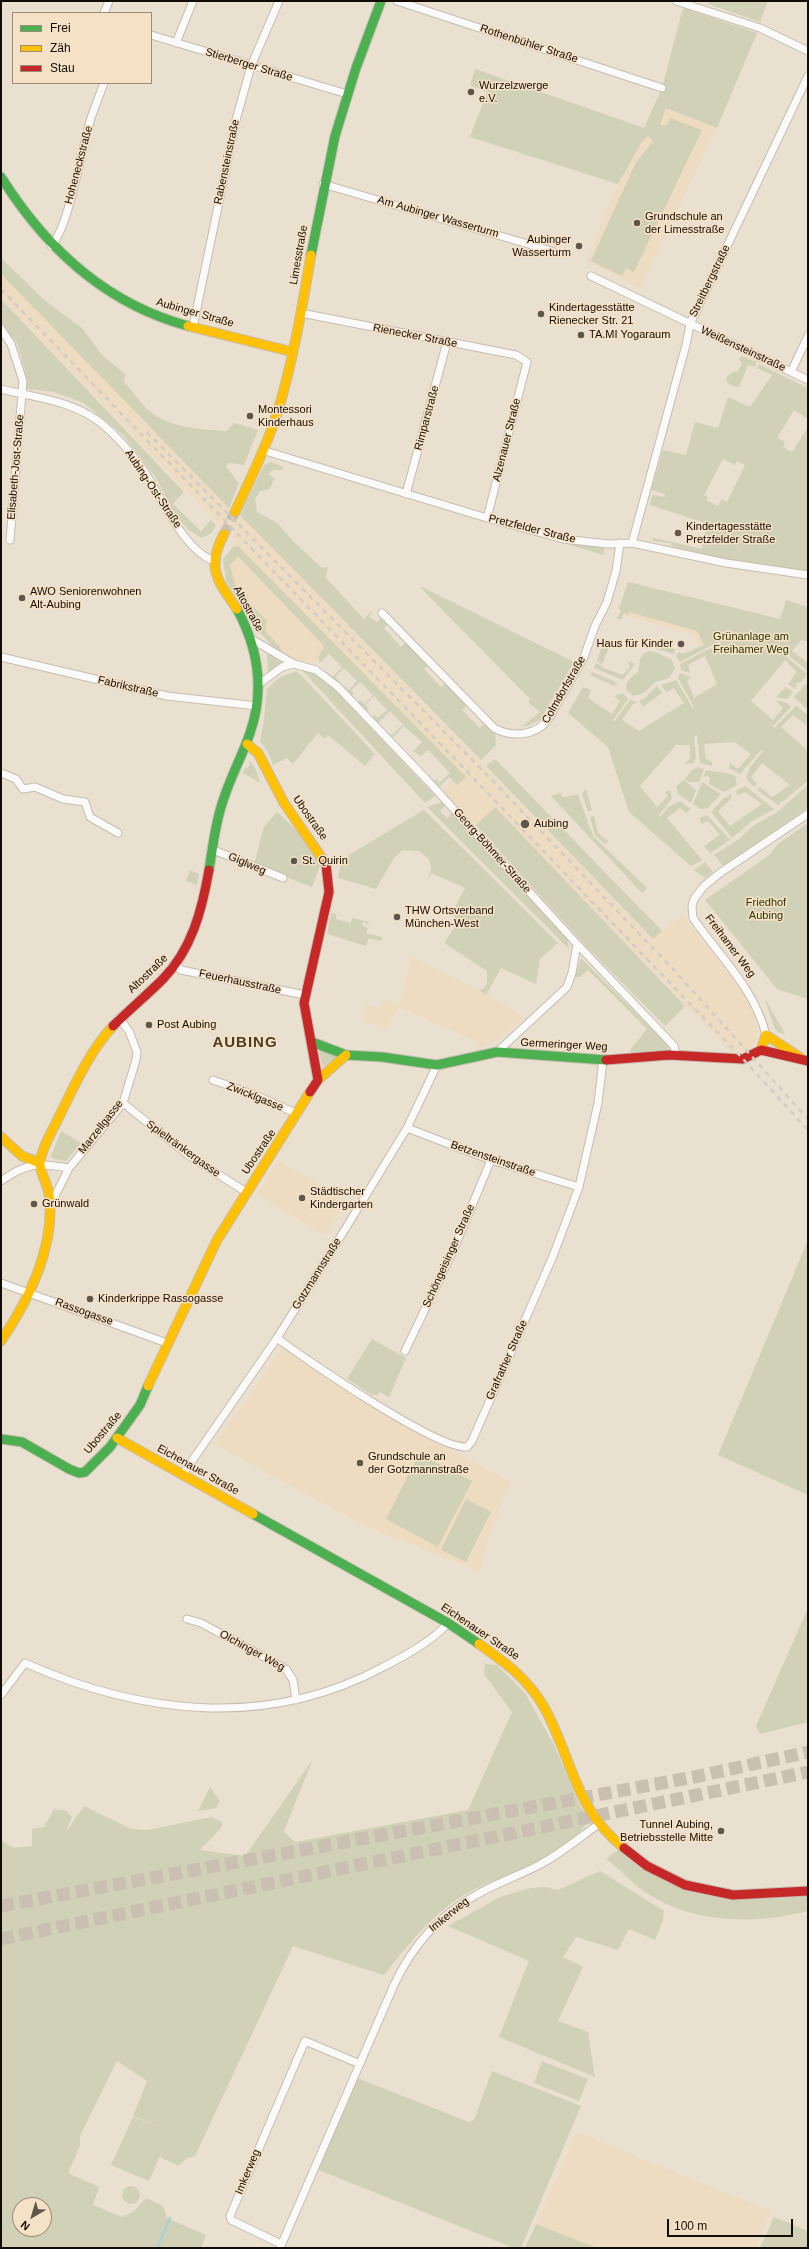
<!DOCTYPE html>
<html>
<head>
<meta charset="utf-8">
<style>
	body { margin:0 }
	#map { position:relative; width:809px; height:2249px; overflow:hidden; background:#eae0d0; font-family:Helvetica,sans-serif }
	canvas { display:block }
	.frame { position:absolute; inset:0; border:2px solid #130c04; pointer-events:none }
	.legend { position:absolute; left:12px; top:12px; width:140px; height:72px; box-sizing:border-box; background:#f5e1c6; border:1px solid #9b8c78; margin:0; padding:5px 7px; list-style:none; font-size:12px; color:#130c04 }
	.legend li { display:flex; align-items:center; gap:8px; height:20px }
	.legend b { width:20px; border:1px solid #9b8c78 }
	.north { position:absolute; left:12px; top:2197px; width:40px; height:40px; box-sizing:border-box; background:#f5e1c6; border:1px solid #9b8c78; border-radius:50%; rotate:218deg; font-size:11px; font-weight:700; line-height:16px; text-align:center; color:#130c04 }
	.north::after { content:''; display:block; margin:auto; width:14px; height:18px; background:#5e564b; clip-path:polygon(50% 0,100% 100%,50% 72%,0 100%) }
	.scale { position:absolute; left:667px; top:2219px; width:126px; height:18px; box-sizing:border-box; border:2px solid #130c04; border-top:0; padding-left:5px; font-size:12px; line-height:14px; white-space:nowrap; color:#130c04; -webkit-text-stroke:3px #f5e1c6; paint-order:stroke }
</style>
</head>
<body>
<div id="map">
<canvas width="809" height="2249"></canvas>
<div class="frame"></div>
<ul class="legend">
<li><b style="height:5px;background:#4caf50"></b>Frei</li>
<li><b style="height:5px;background:#ffc107"></b>Zäh</li>
<li><b style="height:5px;background:#c62828"></b>Stau</li>
</ul>
<div class="north">N</div>
<div class="scale">100 m</div>
</div>
<script>
const g = document.querySelector('canvas').getContext('2d');
g.lineJoin = 'round';
function fillPath(path, color) { g.fillStyle = color; g.fill(path, 'evenodd'); }
function stroke(path, color, width, dash) { g.strokeStyle = color; g.lineWidth = width; g.lineCap = dash ? 'butt' : 'round'; g.setLineDash(dash || []); g.stroke(path); }
function write(font, color, halo, rows, align = 'center') {
  g.font = font + ' Helvetica,sans-serif'; g.lineWidth = 3; g.setLineDash([]); g.textBaseline = 'middle'; g.strokeStyle = halo; g.fillStyle = color; for (const [text, x, y, turn = 0] of rows) {
    g.save(); g.translate(x, y); g.rotate((+turn || 0) * Math.PI / 180); g.textAlign = isNaN(turn) ? turn : align; if (halo) g.strokeText(text, 0, 0); g.fillText(text, 0, 0); g.restore();
  }
}
const built = new Path2D(`
	M 666,108 L 717,128 L 640,288 L 587,261 L 618,184 L 643,140 L 660,125 Z
	M 1,268 L 652,939 L 684,914 L 695,932 L 741,989 L 753,1008 L 757,1022 L 758,1034 L 756,1042 L 750,1048 L 734,1055 L 495,808 L 476,825 L 443,791 L 460,774 L 330,648 L 319,661 L 309,662 L 296,660 L 276,648 L 227,581 L 227,561 L 234,540 L 1,298 Z
	M 631,597 L 721,637 L 699,647 L 694,635 L 624,615 Z
	M 412,957 L 479,990 L 525,1017 L 500,1039 L 474,1051 L 478,1042 L 399,1007 L 387,1028 L 362,1020 L 366,1004 L 380,1008 L 384,999 L 399,1004 Z
	M 278,1160 L 346,1201 L 325,1236 L 257,1194 Z
	M 283,1348 L 374,1409 L 510,1481 L 486,1545 L 480,1572 L 365,1526 L 214,1444 Z
	M 577,2132 L 771,2211 L 755,2248 L 597,2248 L 536,2224 Z`);
const green = new Path2D(`
	M 709,1 L 768,1 L 760,22 L 708,4 Z
	M 683,8 L 757,33 L 717,128 L 666,108 L 660,125 L 667,125 L 670,118 L 702,130 L 634,272 L 626,268 L 622,276 L 591,261 L 636,162 L 653,141 L 648,136 L 643,140 L 618,184 L 470,137 L 487,92 L 470,85 L 475,69 L 644,128 L 662,88 Z
	M 1,258 L 43,299 L 82,328 L 102,355 L 125,374 L 124,382 C 132,390 138,400 146,408 C 169,429 199,429 227,431 L 234,423 L 258,430 L 244,465 L 229,463 L 226,467 L 239,483 L 229,508 L 1,274 Z
	M 1,299 L 184,492 L 173,504 L 201,531 L 211,520 L 216,526 L 211,533 L 202,538 L 189,530 L 176,516 L 156,478 L 124,436 L 84,403 L 54,392 L 27,389 L 25,371 L 17,343 L 1,324 Z
	M 741,356 L 757,362 L 755,367 L 748,365 L 739,387 L 732,386 L 726,381 L 727,376 L 735,371 L 738,372 L 742,362 L 739,360 Z
	M 759,364 L 808,388 L 808,419 L 794,410 L 777,438 L 785,442 L 783,447 L 792,452 L 808,427 L 808,571 L 724,559 L 676,548 L 671,546 L 671,543 L 652,541 L 654,538 L 702,549 L 706,529 L 704,528 L 705,524 L 702,522 L 650,505 L 652,495 L 666,497 L 664,494 L 651,490 L 663,450 L 686,455 L 695,422 L 718,428 L 728,397 L 750,407 L 772,375 L 757,368 ZM 723,459 L 735,465 L 737,461 L 745,465 L 727,502 L 722,499 L 718,506 L 706,500 L 708,497 L 704,495 Z
	M 271,462 L 284,467 L 282,470 L 272,470 L 269,474 L 274,478 L 270,489 L 260,491 L 255,499 L 257,512 L 277,523 L 293,541 L 322,568 L 328,567 L 326,578 L 364,619 L 374,609 L 369,617 L 377,622 L 382,618 L 388,624 L 384,628 L 401,647 L 406,642 L 428,665 L 424,669 L 441,687 L 445,683 L 467,705 L 462,710 L 480,728 L 484,724 L 495,733 L 496,745 L 481,760 L 240,515 L 264,465 Z
	M 566,544 L 604,548 L 604,555 Z
	M 238,546 L 466,777 L 457,785 L 449,777 L 440,786 L 434,781 L 436,779 L 439,783 L 450,773 L 428,750 L 421,756 L 413,751 L 422,742 L 404,726 L 393,737 L 387,733 L 392,735 L 403,725 L 390,711 L 379,722 L 381,727 L 372,717 L 374,715 L 378,718 L 387,710 L 374,696 L 365,705 L 369,709 L 366,711 L 358,702 L 360,700 L 364,704 L 373,695 L 360,682 L 351,690 L 354,694 L 351,696 L 343,687 L 344,686 L 349,690 L 357,681 L 344,668 L 335,677 L 339,681 L 337,683 L 330,676 L 329,673 L 333,677 L 342,667 L 329,654 L 320,663 L 318,658 L 324,646 L 238,556 L 230,565 L 235,584 L 248,596 L 246,599 L 267,621 L 265,631 L 281,648 L 282,653 L 274,648 L 252,624 L 226,581 L 223,559 L 233,547 Z
	M 628,582 L 780,619 L 786,600 L 808,607 L 808,642 L 801,640 L 792,651 L 808,663 L 808,671 L 783,651 L 782,653 L 807,674 L 800,683 L 797,682 L 795,689 L 788,684 L 797,672 L 785,660 L 751,701 L 773,720 L 783,708 L 775,700 L 787,703 L 791,707 L 773,726 L 774,728 L 796,706 L 808,715 L 806,725 L 793,715 L 781,727 L 808,751 L 808,781 L 778,805 L 757,790 L 760,787 L 772,797 L 790,785 L 762,763 L 751,777 L 757,784 L 754,787 L 746,778 L 750,767 L 763,751 L 761,750 L 740,774 L 729,768 L 730,763 L 738,769 L 751,754 L 735,742 L 704,744 L 706,759 L 712,762 L 712,766 L 700,763 L 697,735 L 694,736 L 696,759 L 692,764 L 690,763 L 684,765 L 690,758 L 690,745 L 676,745 L 640,786 L 657,807 L 668,796 L 665,792 L 670,790 L 672,798 L 659,815 L 660,817 L 668,807 L 680,801 L 690,809 L 687,813 L 680,808 L 667,818 L 702,860 L 691,866 L 629,812 L 608,747 L 568,713 L 583,687 L 591,690 L 588,698 L 612,714 L 620,701 L 614,696 L 623,693 L 628,699 L 613,720 L 615,721 L 630,700 L 635,701 L 636,704 L 633,704 L 622,720 L 639,731 L 684,703 L 674,688 L 666,692 L 661,685 L 676,680 L 693,708 L 694,707 L 678,678 L 680,673 L 691,677 L 687,681 L 694,698 L 717,684 L 705,656 L 688,665 L 690,673 L 681,670 L 680,664 L 711,648 L 716,655 L 714,650 L 722,640 L 680,662 L 676,656 L 679,652 L 683,654 L 704,645 L 697,631 L 629,612 L 628,615 L 624,613 L 621,620 L 615,617 L 618,617 L 621,611 L 619,609 Z
	M 422,587 L 574,662 L 540,720 L 528,726 L 518,726 L 524,725 L 540,712 L 528,702 L 530,699 L 421,588 Z
	M 652,640 L 676,650 L 673,654 L 649,646 Z
	M 603,643 L 610,645 L 602,664 L 597,661 Z
	M 652,651 L 671,659 L 675,668 L 669,678 L 655,682 L 644,693 L 634,696 L 626,690 C 626,680 631,677 638,672 C 640,662 639,651 652,651 Z
	M 267,653 L 282,663 L 268,673 Z
	M 627,661 L 635,664 L 623,680 L 594,668 L 596,663 L 602,666 L 601,667 L 623,675 L 630,667 Z
	M 300,668 L 312,671 L 331,685 L 435,796 L 425,803 Z
	M 297,671 L 375,754 L 365,766 L 328,735 L 325,739 L 318,733 L 293,764 L 287,758 L 273,765 L 268,752 L 260,741 L 264,720 L 267,689 L 280,677 Z
	M 592,672 L 618,683 L 614,686 L 590,675 Z
	M 808,682 L 808,710 L 794,697 Z
	M 657,686 L 662,693 L 643,707 L 639,701 L 645,698 Z
	M 786,687 L 793,692 L 787,699 L 776,697 Z
	M 495,759 L 662,931 L 653,939 L 486,766 Z
	M 250,761 L 256,770 L 260,783 L 243,773 L 245,768 L 247,769 L 250,764 L 248,763 Z
	M 698,767 L 704,769 L 699,782 L 689,782 L 685,779 L 691,771 Z
	M 706,770 C 717,773 725,771 735,776 L 737,785 L 724,792 L 709,784 L 710,779 L 708,776 L 703,777 Z
	M 684,780 L 696,790 L 691,803 L 678,794 L 676,786 Z
	M 702,782 L 721,794 L 708,808 L 701,809 L 693,804 Z
	M 808,785 L 808,808 L 723,866 L 714,855 L 739,839 L 754,825 L 776,813 Z
	M 745,786 L 774,809 L 752,821 L 732,838 L 712,813 L 713,810 L 723,799 L 731,794 L 732,798 L 718,811 L 730,826 L 762,804 L 745,792 L 737,795 L 736,791 Z
	M 586,789 L 592,810 L 588,812 L 582,793 Z
	M 561,793 L 562,797 L 578,795 L 593,836 L 647,888 L 642,893 L 551,796 Z
	M 442,802 L 445,806 L 440,811 L 447,818 L 452,813 L 567,939 L 569,949 L 427,807 Z
	M 495,807 L 685,1006 L 665,1026 L 585,945 L 476,825 Z
	M 424,810 L 558,943 L 540,959 L 536,984 L 501,968 L 486,995 L 479,990 C 489,987 487,981 487,971 L 444,943 L 458,922 L 452,912 L 465,888 L 431,873 L 427,882 L 431,868 L 429,859 L 419,851 L 403,850 L 394,858 L 376,889 L 338,878 L 342,859 Z
	M 277,812 L 302,835 L 321,863 L 312,887 L 254,865 L 264,827 Z
	M 707,815 L 730,840 L 710,853 L 704,846 L 720,835 L 708,821 L 701,824 L 700,818 Z
	M 594,816 L 598,833 L 608,841 L 605,844 L 595,835 L 590,817 Z
	M 808,823 L 808,999 L 777,989 L 705,900 L 768,856 L 778,844 Z
	M 705,862 L 713,872 L 705,878 L 694,870 Z
	M 190,870 L 199,874 L 197,885 L 186,881 Z
	M 331,913 L 336,914 L 336,919 L 351,923 L 352,918 L 369,922 L 368,924 L 363,922 L 362,926 L 368,928 L 366,933 L 382,937 L 381,941 L 369,938 L 366,946 L 327,934 Z
	M 581,958 L 667,1044 L 669,1048 L 666,1051 L 631,1053 L 630,1050 L 647,1029 L 588,970 L 580,977 L 575,977 Z
	M 764,997 L 785,1034 L 778,1032 L 775,1029 Z
	M 324,1050 L 335,1054 L 336,1057 L 323,1067 L 319,1054 L 320,1051 Z
	M 61,1131 L 81,1143 L 66,1161 L 54,1159 L 51,1156 Z
	M 808,1240 L 808,1495 L 718,1455 Z
	M 372,1339 L 406,1358 L 389,1397 L 380,1392 L 377,1395 L 372,1395 L 347,1379 Z
	M 419,1454 L 472,1481 L 438,1547 L 386,1519 Z
	M 466,1499 L 491,1512 L 466,1562 L 441,1550 Z
	M 808,1608 L 808,1722 L 760,1734 L 756,1726 Z
	M 485,1664 L 497,1665 L 525,1693 L 554,1745 L 580,1806 L 589,1819 C 566,1861 510,1870 471,1891 C 435,1910 409,1944 384,1975 L 293,1946 L 195,2156 L 187,2158 L 179,2166 L 160,2157 L 169,2135 L 149,2181 L 111,2165 L 133,2117 L 171,2132 L 133,2116 L 147,2081 L 117,2061 L 80,2136 L 80,2146 L 68,2173 L 99,2187 L 93,2205 L 122,2217 L 133,2212 L 146,2198 L 163,2206 L 167,2218 L 206,2235 L 201,2248 L 1,2248 L 1,1840 L 14,1848 L 32,1846 L 32,1829 L 44,1827 L 54,1809 L 66,1811 L 72,1817 L 66,1832 L 84,1806 L 131,1829 L 148,1830 L 211,1817 L 222,1822 L 222,1827 L 200,1850 L 245,1856 L 312,1761 L 284,1831 L 295,1842 L 468,1810 L 512,1712 L 484,1674 ZM 20,2205 L 44,2205 L 44,2229 L 20,2229 Z
	M 210,1787 L 220,1801 L 216,1808 L 198,1811 Z
	M 618,1850 C 681,1903 730,1903 808,1896 L 808,1911 C 753,1925 689,1924 641,1889 C 629,1880 619,1868 606,1859 Z
	M 600,1871 L 664,1911 L 663,1920 L 655,1940 L 629,1929 L 618,1950 L 576,1937 L 563,1957 L 583,1967 L 558,2021 L 588,2032 L 595,2077 L 499,2037 L 529,1961 L 448,1926 L 500,1897 L 531,1888 L 545,1887 L 558,1890 Z
	M 542,2061 L 588,2079 L 579,2101 L 534,2083 Z
	M 492,2071 L 581,2106 L 521,2248 L 514,2248 L 316,2169 L 357,2078 L 469,2122 L 474,2120 Z
	M122 2195a9 9 0 1 1 18 0a9 9 0 1 1-18 0Z
	M 774,2217 L 808,2231 L 808,2248 L 760,2248 Z
	M 536,2224 L 597,2248 L 525,2248 Z`);
const stream = new Path2D(`
	M 157,2248 L 170,2218`);
const secondaryTunnel = new Path2D(`
	M 224,534 L 235,512`);
const highwayTunnel = new Path2D(`
	M 1,1906 L 699,1776 L 808,1752
	M 1,1939 L 808,1772`);
const street = new Path2D(`
	M 397,1 L 662,88
	M 676,1 L 760,28 L 808,51
	M 104,13 L 109,1
	M 151,35 L 347,94
	M 176,43 L 193,1
	M 323,184 L 552,251
	M 51,246 C 69,228 82,146 91,118 C 95,106 100,94 104,83
	M 591,276 L 808,380
	M 301,313 L 516,355 L 527,362 L 487,518
	M 193,327 L 236,120 L 251,66 L 279,1
	M 1,329 L 11,344 L 23,381 L 10,540
	M 791,372 L 808,336
	M 1,389 C 36,398 71,400 101,423 C 117,436 132,454 144,471 C 162,497 183,550 214,561
	M 262,450 L 487,518 L 563,539 L 608,544 L 632,543 L 726,563 L 808,575
	M 406,494 L 447,342
	M 632,543 L 686,345 L 690,324 L 808,76
	M 382,613 L 494,728 C 512,738 537,736 549,718 L 584,657 L 595,626 L 607,602 L 616,571 L 620,543
	M 253,640 L 294,664 L 316,670 L 338,687 L 428,781 L 577,944 L 674,1046 L 676,1056
	M 1,657 L 167,696 L 257,706
	M 259,684 L 282,667 L 294,664
	M 1,773 L 16,779 L 23,789 L 35,787 L 63,799 L 85,802 L 90,817 L 118,833
	M 211,849 L 283,878
	M 175,965 L 181,970 L 305,995
	M 766,1035 C 755,989 719,956 693,918 L 692,906 L 694,899 L 704,886 L 720,873 L 808,814
	M 497,1052 L 567,987 L 572,973 L 577,944
	M 213,1080 L 255,1095 L 298,1114
	M 123,1103 L 188,1155 L 246,1192
	M 407,1128 L 491,1160 L 579,1187
	M 1,1181 C 28,1162 37,1163 69,1168
	M 50,1206 L 69,1168 L 123,1103 L 136,1060 L 137,1052 L 129,1031 L 119,1018
	M 1,1283 L 167,1343
	M 277,1338 C 306,1360 438,1450 467,1447 L 472,1441 L 553,1256 L 579,1187 L 598,1103 L 603,1060
	M 405,1351 L 453,1251 L 491,1160
	M 183,1474 L 277,1338 L 336,1244 L 407,1128 L 437,1065
	M 187,1619 L 201,1623 L 286,1669 L 293,1680 L 296,1700
	M 1,1695 L 25,1663 C 142,1715 268,1729 383,1667 C 403,1657 434,1640 448,1623
	M 281,2244 L 231,2220 L 230,2216 L 305,2041 L 360,2064
	M 280,2248 L 394,1985 C 412,1946 438,1916 476,1895 C 496,1883 518,1876 539,1865 C 560,1854 579,1838 599,1824`);
const fast = new Path2D(`
	M 1,177 C 45,247 106,304 188,326
	M 311,255 L 335,136 L 356,68 L 381,1
	M 209,870 C 213,845 216,819 225,795 C 232,774 243,754 250,733 C 265,690 258,648 237,609
	M 312,1042 L 346,1055 L 382,1057 L 437,1065 L 497,1052 L 606,1060
	M 1,1439 L 22,1442 L 69,1469 L 79,1473 L 85,1472 L 110,1447 L 140,1405 L 148,1386
	M 253,1514 L 448,1623 L 479,1644`);
const slow = new Path2D(`
	M 188,326 L 293,352
	M 235,512 C 250,480 266,448 277,414 C 293,362 302,308 311,255
	M 224,534 C 206,568 217,580 237,609
	M 247,744 L 258,753 L 284,803 L 326,864
	M 761,1050 L 766,1035 L 801,1058
	M 318,1080 L 346,1055
	M 1,1137 L 22,1156 L 40,1163
	M 1,1341 C 29,1300 56,1245 49,1194 C 48,1184 39,1172 40,1162 C 42,1148 50,1135 56,1123 C 73,1089 88,1053 113,1026
	M 148,1386 L 217,1240 L 310,1092
	M 117,1438 L 253,1514
	M 479,1644 C 506,1663 527,1678 544,1707 C 572,1757 574,1809 624,1848`);
const jam = new Path2D(`
	M 113,1026 C 129,1010 147,995 163,979 C 192,949 202,910 209,870
	M 606,1060 L 669,1055 L 743,1059 L 761,1050 L 808,1061
	M 310,1092 L 318,1080 L 304,1003 L 329,892 L 326,864
	M 624,1848 L 647,1866 L 685,1885 L 733,1895 L 808,1891`);
const rail = new Path2D(`
	M 1,289 L 481,786 L 743,1059 L 808,1130
	M 147,432 L 489,777 L 673,969 L 808,1119`);
const markers = [
	[471,92,4,"#5e564b"],
	[637,223,4,"#5e564b"],
	[579,246,4,"#5e564b"],
	[541,314,4,"#5e564b"],
	[581,335,4,"#5e564b"],
	[250,416,4,"#5e564b"],
	[678,533,4,"#5e564b"],
	[22,598,4,"#5e564b"],
	[681,644,4,"#5e564b"],
	[525,824,5,"#5e564b"],
	[294,861,4,"#5e564b"],
	[397,917,4,"#5e564b"],
	[149,1025,4,"#5e564b"],
	[302,1198,4,"#5e564b"],
	[34,1204,4,"#5e564b"],
	[90,1299,4,"#5e564b"],
	[360,1463,4,"#5e564b"],
	[721,1831,4,"#5e564b"]
];
const streetNames = [
	["Rothenbühler Straße",529,44,18],
	["Stierberger Straße",249,65,17],
	["Rabensteinstraße",227,162,-78],
	["Hoheneckstraße",79,165,-75],
	["Am Aubinger Wasserturm",438,217,16],
	["Limesstraße",299,255,-80],
	["Streitbergstraße",710,281,-64],
	["Aubinger Straße",195,313,16],
	["Rienecker Straße",415,336,11],
	["Weißensteinstraße",743,349,25],
	["Rimparstraße",427,418,-75],
	["Alzenauer Straße",507,440,-76],
	["Elisabeth-Jost-Straße",16,467,-85],
	["Aubing-Ost-Straße",153,489,56],
	["Pretzfelder Straße",532,529,14],
	["Altostraße",248,609,61],
	["Fabrikstraße",128,687,13],
	["Colmdorfstraße",564,690,-60],
	["Ubostraße",310,818,55],
	["Georg-Böhmer-Straße",492,851,48],
	["Giglweg",247,864,23],
	["Freihamer Weg",730,946,53],
	["Altostraße",148,974,-44],
	["Feuerhausstraße",240,982,12],
	["Germeringer Weg",564,1045,3],
	["Zwicklgasse",255,1097,22],
	["Marzellgasse",101,1127,-52],
	["Spieltränkergasse",183,1149,36],
	["Ubostraße",259,1152,-56],
	["Betzensteinstraße",493,1159,19],
	["Schöngeisinger Straße",449,1256,-66],
	["Gotzmannstraße",317,1274,-58],
	["Rassogasse",84,1312,20],
	["Grafrather Straße",507,1360,-66],
	["Ubostraße",103,1433,-50],
	["Eichenauer Straße",198,1470,29],
	["Eichenauer Straße",480,1632,34],
	["Olchinger Weg",252,1651,29],
	["Imkerweg",449,1915,-39],
	["Imkerweg",248,2172,-67]
];
const poiNames = [
	["Wurzelzwerge",479,86],
	["e.V.",479,99],
	["Grundschule an",645,217],
	["der Limesstraße",645,230],
	["Aubinger",571,240,"right"],
	["Wasserturm",571,253,"right"],
	["Kindertagesstätte",549,308],
	["Rienecker Str. 21",549,321],
	["TA.MI Yogaraum",589,335],
	["Montessori",258,410],
	["Kinderhaus",258,423],
	["Kindertagesstätte",686,527],
	["Pretzfelder Straße",686,540],
	["AWO Seniorenwohnen",30,592],
	["Alt-Aubing",30,605],
	["Haus für Kinder",673,644,"right"],
	["Aubing",534,824],
	["St. Quirin",302,861],
	["THW Ortsverband",405,911],
	["München-West",405,924],
	["Post Aubing",157,1025],
	["Städtischer",310,1192],
	["Kindergarten",310,1205],
	["Grünwald",42,1204],
	["Kinderkrippe Rassogasse",98,1299],
	["Grundschule an",368,1457],
	["der Gotzmannstraße",368,1470],
	["Tunnel Aubing,",713,1825,"right"],
	["Betriebsstelle Mitte",713,1838,"right"]
];
const parkNames = [
	["Grünanlage am",751,637],
	["Freihamer Weg",751,650],
	["Friedhof",766,903],
	["Aubing",766,916]
];
const districtNames = [
	["AUBING",245,1043]
];
fillPath(built, '#eedcc2');
fillPath(green, '#d0d1b6');
stroke(stream, '#aad1d4', 2.5);
stroke(secondaryTunnel, '#cac0b1', 10, [10, 5]);
stroke(highwayTunnel, '#cac0b1', 13, [13, 6]);
stroke(street, '#c5bdb1', 9);
stroke(fast, '#c5bdb1', 11);
stroke(slow, '#c5bdb1', 11);
stroke(jam, '#c5bdb1', 11);
stroke(street, '#fcfaf8', 7);
stroke(fast, '#4caf50', 9);
stroke(slow, '#ffc107', 9);
stroke(jam, '#c62828', 9);
stroke(rail, '#d0ccc8', 2.5, [5, 5]);
for (const [x, y, r, color] of markers) { const dot = new Path2D(); dot.arc(x, y, r, 0, 2 * Math.PI); g.fillStyle = color; g.fill(dot); stroke(dot, '#f5e1c6', 1.5); }
write('11px', '#130c04', '#f5e1c6', streetNames);
write('11px', '#130c04', '#f5e1c6', poiNames, 'left');
write('11px', '#2a3400', '#f5e1c6', parkNames);
g.letterSpacing = '1px';
write('bold 15px', '#4b3b24', '#f5e1c6', districtNames);
g.letterSpacing = '0px';
</script>
</body>
</html>
